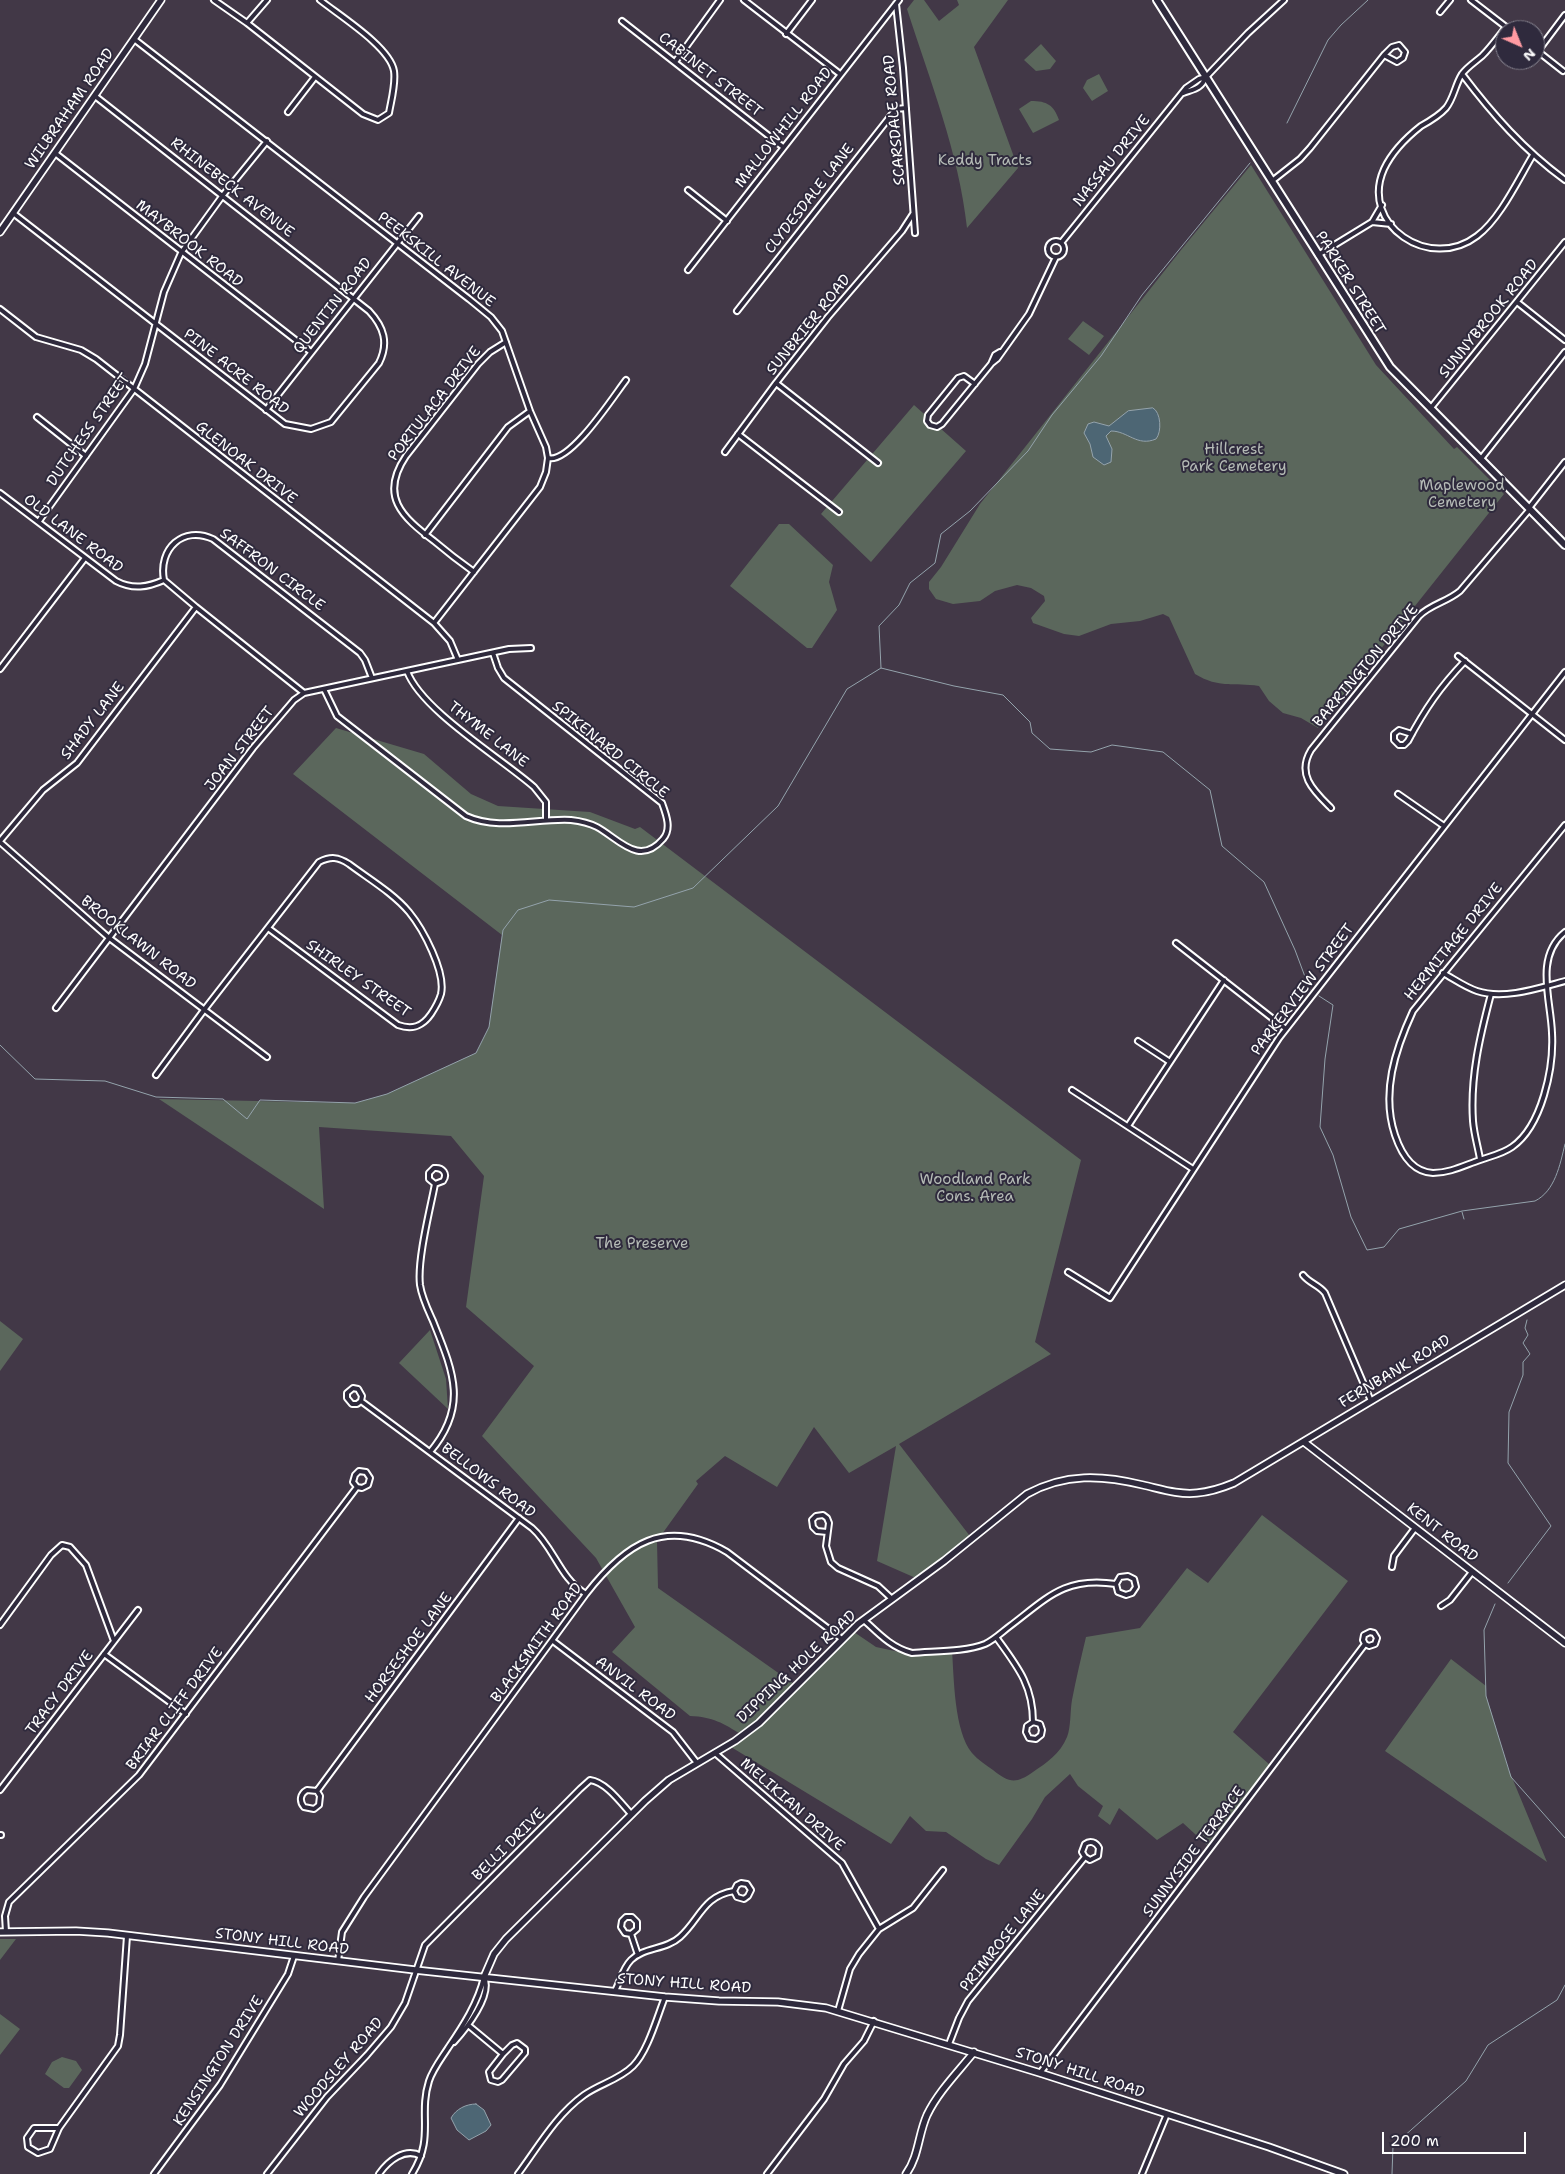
<!DOCTYPE html>
<html>
<head>
<meta charset="utf-8">
<style>
	body { margin:0 }
	#map { position:relative; width:1565px; height:2174px; overflow:hidden; background:#423847; font-family:"Shantell Sans",sans-serif }
	canvas { display:block }
	.north { position:absolute; left:1495px; top:20px; width:50px; height:50px; box-sizing:border-box; background:#2f2a3d; border:1px solid #827f8b; border-radius:50%; rotate:136deg; font-size:14px; font-weight:700; line-height:20px; text-align:center; color:#fff }
	.north::after { content:''; display:block; margin:auto; width:18px; height:22px; background:#ff9aa2; clip-path:polygon(50% 0,100% 100%,50% 72%,0 100%) }
	.scale { position:absolute; left:1382px; top:2132px; width:144px; height:22px; box-sizing:border-box; border:2px solid #fff; border-top:0; padding-left:6px; font-size:15px; line-height:18px; white-space:nowrap; color:#fff; -webkit-text-stroke:4px #2f2a3d; paint-order:stroke }
</style>
</head>
<body>
<div id="map">
<canvas width="1565" height="2174"></canvas>
<div class="north">N</div>
<div class="scale">200 m</div>
</div>
<script>
const g = document.querySelector('canvas').getContext('2d');
g.lineJoin = 'round';
function fillPath(path, color) { g.fillStyle = color; g.fill(path, 'evenodd'); }
function stroke(path, color, width, dash) { g.strokeStyle = color; g.lineWidth = width; g.lineCap = dash ? 'butt' : 'round'; g.setLineDash(dash || []); g.stroke(path); }
function write(font, color, halo, rows, align = 'center') {
  g.font = font + ' "Shantell Sans",sans-serif'; g.lineWidth = 4; g.setLineDash([]); g.textBaseline = 'middle'; g.strokeStyle = halo; g.fillStyle = color; for (const [text, x, y, turn = 0] of rows) {
    g.save(); g.translate(x, y); g.rotate((+turn || 0) * Math.PI / 180); g.textAlign = isNaN(turn) ? turn : align; if (halo) g.strokeText(text, 0, 0); g.fillText(text, 0, 0); g.restore();
  }
}
const green = new Path2D(`
	M 914,0 L 924,0 L 939,21 L 959,5 L 957,0 L 1008,0 L 974,47 L 1018,168 L 967,228 C 959,153 930,81 907,9 Z
	M 1041,44 L 1056,61 L 1050,69 L 1036,71 L 1024,60 Z
	M 1099,74 L 1108,91 L 1092,101 L 1083,88 L 1087,80 Z
	M 1031,101 C 1047,101 1054,105 1059,120 L 1033,133 L 1019,109 Z
	M 1251,165 L 1376,365 L 1454,449 L 1457,447 L 1504,494 L 1318,728 L 1301,718 L 1283,713 L 1269,701 L 1259,686 C 1233,682 1220,689 1195,674 L 1169,617 L 1163,614 L 1140,621 L 1111,624 L 1079,636 L 1064,634 L 1033,623 L 1031,618 L 1045,601 L 1044,596 L 1031,588 L 1017,585 L 995,591 L 980,601 L 953,604 L 936,599 L 929,589 L 929,582 L 941,567 L 980,504 L 1181,250 Z
	M 1083,321 L 1104,336 L 1089,355 L 1068,339 Z
	M 914,405 L 966,451 L 871,562 L 821,514 Z
	M 779,524 L 789,524 L 833,565 L 829,582 L 837,610 L 812,648 L 807,648 L 730,586 Z
	M 336,728 L 424,754 L 471,794 L 498,806 L 590,812 L 635,829 L 640,827 L 1081,1160 L 1035,1342 L 1051,1354 L 899,1444 L 973,1540 L 918,1579 L 877,1561 L 896,1446 L 849,1473 L 814,1427 L 777,1487 L 725,1456 L 696,1481 L 698,1484 L 657,1541 L 658,1588 L 794,1684 L 818,1658 L 851,1630 L 876,1647 L 904,1653 L 952,1650 C 954,1678 954,1731 972,1753 C 978,1760 986,1765 993,1770 C 1009,1783 1016,1784 1033,1772 C 1046,1763 1060,1754 1067,1737 C 1071,1727 1070,1711 1072,1700 C 1076,1679 1081,1658 1086,1637 L 1140,1628 L 1187,1568 L 1208,1583 L 1262,1515 L 1348,1581 L 1233,1732 L 1270,1765 L 1207,1845 L 1183,1823 L 1157,1840 L 1119,1808 L 1110,1825 L 1098,1816 L 1103,1806 L 1078,1786 L 1070,1774 L 1045,1797 L 1032,1819 L 999,1865 L 986,1859 L 946,1832 L 926,1831 L 910,1816 L 891,1844 L 731,1747 L 742,1735 C 723,1723 713,1717 690,1716 L 612,1652 L 635,1627 L 596,1558 L 482,1436 L 534,1366 L 466,1307 L 484,1176 L 451,1136 L 319,1127 L 324,1209 L 159,1099 L 355,1103 L 387,1094 L 476,1053 L 489,1027 L 502,935 L 293,774 Z
	M 0,1321 L 23,1339 L 0,1371 Z
	M 430,1330 L 446,1379 L 448,1409 L 399,1363 Z
	M 1451,1659 L 1486,1686 L 1486,1695 L 1508,1768 L 1547,1862 L 1385,1751 Z
	M 0,1939 L 16,1939 L 0,1960 Z
	M 0,2014 L 20,2029 L 0,2055 Z
	M 62,2057 L 76,2061 L 82,2070 L 69,2088 L 64,2088 L 45,2074 L 52,2062 Z`);
const water = new Path2D(`
	M 1153,408 C 1161,412 1162,432 1156,439 C 1137,447 1128,431 1111,431 L 1106,436 L 1112,449 L 1111,462 L 1104,465 L 1093,457 L 1090,444 L 1084,433 L 1088,424 L 1094,422 L 1109,426 L 1128,411 Z
	M 476,2104 L 484,2110 L 491,2125 L 486,2131 L 469,2140 L 457,2130 L 451,2118 C 456,2109 466,2104 476,2104 Z`);
const stream = new Path2D(`
	M 1287,123 L 1328,40 L 1341,25 L 1368,0
	M 881,668 L 879,626 L 899,605 L 910,583 L 935,563 L 941,534 L 970,511 L 1028,451 L 1052,415 L 1101,356 L 1142,295 L 1250,163
	M 1319,996 L 1333,1005 L 1325,1059 L 1320,1127 L 1333,1155 L 1351,1217 L 1367,1250 L 1384,1247 L 1399,1229 L 1462,1211 L 1535,1201 C 1555,1191 1560,1165 1565,1144
	M 0,1045 L 35,1079 L 105,1081 L 156,1097 L 223,1099 L 247,1119 L 260,1100 L 355,1103 L 387,1094 L 476,1053 L 489,1027 L 503,930 L 518,910 L 549,900 L 634,907 L 693,888 L 778,806 L 847,689 L 881,668 L 954,686 L 1003,695 L 1030,722 L 1032,733 L 1050,749 L 1091,752 L 1112,745 L 1163,752 L 1210,790 L 1222,846 L 1264,882 L 1295,950 L 1310,990
	M 1462,1212 L 1464,1219
	M 1508,1583 L 1551,1526 L 1508,1463 L 1509,1412 L 1523,1375 L 1523,1362 L 1530,1354 L 1523,1343 L 1528,1335 L 1525,1328 L 1527,1320
	M 1495,1604 L 1484,1630 L 1486,1696 L 1511,1777 L 1565,1838
	M 1392,2174 L 1393,2146 L 1466,2081 L 1488,2045 L 1557,2000 L 1565,1985`);
const street = new Path2D(`
	M 214,0 L 247,23 L 267,0
	M 744,0 L 840,74
	M 1471,0 L 1510,30
	M 896,4 L 903,68 L 915,233
	M 1440,12 L 1450,0
	M 622,21 L 783,147
	M 247,23 L 363,114 L 378,120 L 389,113 C 391,101 396,84 394,71 C 390,47 340,16 320,0
	M 1506,27 C 1498,37 1491,47 1482,56 C 1475,62 1467,67 1462,74 C 1455,85 1454,98 1446,108 C 1439,116 1430,121 1421,126 C 1407,137 1392,152 1384,169 C 1359,225 1430,272 1477,236 C 1500,219 1518,180 1533,155
	M 786,34 L 812,0
	M 134,39 L 469,299 L 491,317 L 502,331 L 530,411 L 546,447 L 548,458 L 546,472 L 540,487 L 434,623
	M 1535,49 L 1563,71
	M 1538,51 L 1565,15
	M 675,62 L 720,0
	M 1462,74 C 1493,115 1524,150 1565,180
	M 1183,93 C 1194,89 1201,89 1206,77 L 1248,33 L 1284,0
	M 288,112 L 315,77
	M 55,153 L 311,352
	M 1272,181 L 1300,159 L 1310,148 L 1384,55 L 1392,47 L 1399,45 L 1405,52 L 1403,58 L 1397,62 L 1384,55
	M 688,190 L 727,221
	M 13,213 L 285,424 L 311,429 L 331,422 L 379,363 C 389,343 384,327 369,311 L 95,96
	M 1372,222 L 1391,224
	M1048 249a8 8 0 1 1 16 0a8 8 0 1 1-16 0Z
	M 1061,243 L 1186,88 L 1199,79 L 1206,77
	M 1318,255 L 1372,222 L 1382,205
	M 688,270 L 899,0
	M 1517,302 L 1565,340
	M 0,309 L 36,337 L 81,350 L 96,359 L 434,623 L 450,641 L 458,660
	M 737,311 L 896,109 L 906,108
	M 992,363 L 997,359 L 1029,314 L 1056,257
	M 776,383 L 878,463
	M 975,384 L 964,376 L 958,378 L 928,415 L 927,421 L 930,425 L 937,427 L 942,424 L 991,364 L 995,355 L 1000,352
	M 1430,409 L 1565,242
	M 266,410 L 419,216
	M 37,417 L 86,456
	M 738,434 L 839,512
	M 725,452 L 776,383 L 828,317 L 902,231 L 913,214
	M 548,458 C 570,464 613,397 626,380
	M 1480,460 L 1565,352
	M 0,493 L 116,581 C 133,590 148,587 164,580
	M 1529,508 L 1565,462
	M 39,521 L 134,389 L 145,364 L 164,292 L 181,253 L 223,195 L 267,141
	M 425,535 L 508,427 L 530,411
	M 474,572 C 460,562 447,552 434,541 C 402,517 379,496 406,456 L 478,364 L 490,352 L 506,342
	M 1458,656 L 1565,740
	M 0,669 L 85,558
	M 407,671 C 421,710 501,758 534,787 L 546,802 L 546,820
	M 324,689 L 337,716 L 466,816 C 499,831 536,818 571,820 C 580,821 589,823 597,827 C 619,839 639,867 663,839 C 672,829 666,814 662,803 L 504,678 L 498,668 L 493,653
	M 304,693 L 196,607 L 164,580 C 158,549 183,525 213,539 L 360,653 L 365,660 L 372,678
	M 1412,734 L 1399,730 L 1394,734 L 1394,740 L 1399,745 L 1404,745 L 1408,741 C 1425,709 1440,687 1465,661
	M 1398,794 L 1444,826
	M 1331,808 C 1314,791 1296,775 1311,750 L 1419,616 C 1431,604 1447,602 1460,591 L 1530,509
	M 1565,825 L 1413,1011 C 1395,1050 1381,1093 1395,1135 C 1401,1153 1412,1172 1433,1173 C 1450,1173 1465,1165 1480,1160 C 1491,1156 1502,1154 1512,1147 C 1542,1126 1554,1068 1552,1033 C 1551,1000 1534,957 1565,932
	M 0,841 L 43,790 L 77,763 L 196,607
	M 0,842 L 108,937 L 267,1057
	M 1176,943 L 1286,1029
	M 1443,973 C 1454,979 1465,987 1477,991 C 1504,1000 1539,988 1565,981
	M 56,1008 L 253,748 L 294,700 L 304,693 L 509,649 L 531,648
	M 1138,1041 L 1170,1062
	M 156,1075 L 204,1010 L 319,862 C 331,856 338,857 349,864 C 369,879 393,893 409,912 C 423,929 446,972 441,994 C 439,1001 435,1008 431,1014 C 422,1027 412,1030 398,1025 L 268,928
	M 1072,1090 L 1193,1169
	M 1128,1126 L 1224,980
	M 1480,1159 C 1478,1147 1474,1134 1473,1121 C 1470,1077 1480,1036 1491,994
	M 1068,1272 L 1110,1298 L 1279,1038 L 1565,672
	M 1303,1275 C 1309,1283 1319,1285 1325,1293 L 1371,1401
	M 361,1401 L 357,1404 L 352,1404 L 347,1398 L 347,1393 L 353,1388 L 358,1389 L 362,1396 L 361,1401 L 532,1528 C 554,1547 560,1579 586,1594
	M 430,1452 C 469,1406 453,1371 433,1321 C 428,1310 422,1298 420,1285 C 417,1260 430,1210 435,1184 L 443,1181 C 448,1174 443,1167 434,1168 L 429,1173 L 429,1179 L 435,1184
	M 827,1532 L 817,1531 L 813,1527 L 812,1520 L 816,1516 L 823,1515 L 827,1518 L 829,1523 L 826,1546 L 831,1562 L 838,1568 L 878,1586 L 892,1599
	M 1392,1567 L 1394,1556 L 1415,1528
	M 1441,1606 L 1450,1600 L 1472,1572
	M 864,1620 C 879,1634 892,1648 912,1653 C 933,1651 965,1652 985,1644 C 994,1640 1002,1632 1010,1626 C 1047,1598 1065,1576 1116,1584 L 1118,1592 L 1126,1595 L 1132,1593 L 1136,1587 L 1134,1579 L 1128,1576 L 1120,1577 L 1116,1584
	M 0,1625 L 51,1555 L 62,1545 L 70,1547 L 86,1565 L 114,1641
	M 996,1637 C 1017,1666 1033,1685 1033,1722 L 1040,1724 L 1042,1730 L 1041,1735 L 1036,1739 L 1029,1738 L 1026,1732 L 1027,1726 L 1033,1722
	M 553,1641 L 673,1732 L 697,1763
	M 104,1654 L 186,1714
	M 715,1753 L 842,1863 L 879,1929
	M 0,1790 L 138,1610
	M 317,1791 L 307,1790 C 300,1794 299,1801 304,1807 L 314,1809 L 319,1805 L 320,1796 L 317,1791 L 519,1518
	M 0,1835 L 1,1835
	M 6,1932 L 5,1916 L 9,1902 L 139,1775 L 357,1487 L 362,1488 L 368,1485 L 370,1478 L 366,1472 L 359,1471 L 355,1475 L 353,1482 L 357,1487
	M 631,1934 L 637,1929 L 637,1922 L 632,1917 L 626,1917 L 622,1921 L 621,1927 L 625,1933 L 631,1934 L 638,1955
	M 338,1961 L 342,1932 L 364,1897 L 586,1594 C 625,1544 665,1516 727,1552 L 842,1639
	M 615,1991 C 620,1981 623,1968 631,1960 C 644,1947 666,1950 680,1937 C 700,1919 703,1896 734,1891 L 737,1897 L 744,1899 L 748,1896 L 751,1890 L 747,1884 L 741,1883 L 737,1885 L 734,1891
	M 838,2011 L 850,1969 L 859,1954 L 879,1929 L 913,1908 L 943,1870
	M 468,2025 L 503,2054 L 489,2072 L 491,2080 L 498,2082 L 502,2080 L 525,2053 L 525,2049 L 517,2043 L 512,2045 L 503,2054
	M 454,2042 C 466,2029 493,1995 484,1977
	M 949,2044 L 959,2018 L 968,2001 L 1085,1857 L 1090,1860 L 1098,1856 L 1099,1848 C 1096,1842 1090,1840 1085,1844 L 1082,1852 L 1085,1857
	M 1040,2073 L 1365,1644 L 1369,1646 L 1375,1644 L 1377,1638 L 1374,1633 L 1370,1632 L 1364,1635 L 1363,1640 L 1365,1644
	M 59,2128 L 34,2128 L 27,2138 L 28,2147 L 38,2153 L 50,2149 L 59,2128 L 118,2046 L 120,2035 L 127,1936
	M 154,2174 L 220,2085 L 288,1974 L 294,1956
	M 267,2174 L 327,2097 L 367,2055 L 391,2027 L 405,2003 L 425,1945 L 580,1789 L 590,1780 C 606,1782 621,1803 631,1814
	M 379,2174 C 388,2161 405,2147 421,2156
	M 412,2174 C 435,2137 418,2116 429,2081 C 433,2069 441,2059 448,2048 C 463,2026 478,2003 484,1977
	M 518,2174 C 538,2147 556,2115 584,2095 C 599,2084 619,2080 633,2066 C 648,2051 657,2017 665,1997
	M 767,2174 L 824,2099 L 844,2064 L 864,2041 L 874,2021
	M 1142,2174 L 1167,2114`);
const secondary = new Path2D(`
	M 0,232 L 161,0
	M 1304,1442 L 1565,1643
	M 0,1932 L 76,1931 L 108,1933 L 415,1970 L 665,1997 L 719,2001 L 778,2002 L 826,2008 L 1040,2073 L 1269,2147 L 1344,2174
	M 484,1977 L 494,1954 L 506,1939 L 645,1801 L 669,1780 L 735,1741 L 759,1723 L 858,1624 L 944,1561 L 1027,1494 C 1065,1473 1102,1475 1143,1485 C 1161,1489 1179,1495 1197,1493 C 1210,1492 1222,1488 1234,1483 L 1565,1285
	M 906,2174 C 919,2156 918,2135 927,2115 C 938,2092 958,2072 974,2052`);
const primary = new Path2D(`
	M 1157,0 L 1390,367 L 1565,545`);
const streetNames = [
	["CABINET STREET",710,75,38],
	["WILBRAHAM ROAD",70,109,-55],
	["SCARSDALE ROAD",895,120,-95],
	["MALLOWHILL ROAD",784,128,-52],
	["NASSAU DRIVE",1112,161,-51],
	["RHINEBECK AVENUE",232,188,38],
	["CLYDESDALE LANE",810,199,-52],
	["MAYBROOK ROAD",189,244,38],
	["PEEKSKILL AVENUE",436,260,38],
	["PARKER STREET",1350,283,58],
	["QUENTIN ROAD",333,306,-52],
	["SUNNYBROOK ROAD",1489,319,-51],
	["SUNBRIER ROAD",809,325,-51],
	["PINE ACRE ROAD",236,372,38],
	["PORTULACA DRIVE",435,404,-52],
	["DUTCHESS STREET",89,430,-55],
	["GLENOAK DRIVE",246,463,38],
	["OLD LANE ROAD",73,534,37],
	["SAFFRON CIRCLE",272,570,37],
	["BARRINGTON DRIVE",1366,666,-50],
	["SHADY LANE",93,721,-52],
	["THYME LANE",488,735,38],
	["JOAN STREET",240,749,-52],
	["SPIKENARD CIRCLE",610,750,39],
	["HERMITAGE DRIVE",1454,942,-51],
	["BROOKLAWN ROAD",138,943,38],
	["SHIRLEY STREET",358,979,35],
	["PARKERVIEW STREET",1303,990,-53],
	["FERNBANK ROAD",1395,1372,-31],
	["BELLOWS ROAD",488,1481,37],
	["KENT ROAD",1442,1533,38],
	["BLACKSMITH ROAD",537,1643,-54],
	["HORSESHOE LANE",409,1648,-53],
	["DIPPING HOLE ROAD",797,1667,-43],
	["ANVIL ROAD",635,1689,37],
	["TRACY DRIVE",60,1693,-53],
	["BRIAR CLIFF DRIVE",175,1709,-53],
	["MELIKIAN DRIVE",792,1805,41],
	["BELLI DRIVE",509,1845,-45],
	["SUNNYSIDE TERRACE",1194,1852,-53],
	["PRIMROSE LANE",1003,1941,-51],
	["STONY HILL ROAD",282,1942,7],
	["STONY HILL ROAD",684,1984,4],
	["KENSINGTON DRIVE",219,2061,-57],
	["WOODSLEY ROAD",339,2068,-49],
	["STONY HILL ROAD",1080,2073,18]
];
const parkNames = [
	["Keddy Tracts",985,161],
	["Hillcrest",1234,450],
	["Park Cemetery",1234,467],
	["Maplewood",1462,486],
	["Cemetery",1462,503],
	["Woodland Park",975,1180],
	["Cons. Area",975,1197],
	["The Preserve",642,1244]
];
fillPath(green, '#5b675c');
fillPath(water, '#4d6674');
stroke(water, '#94a3ac', 1);
stroke(stream, '#94a3ac', 1);
stroke(street, '#fff', 8);
stroke(secondary, '#fff', 9);
stroke(primary, '#fff', 10);
stroke(street, '#2f2a3d', 4);
stroke(secondary, '#2f2a3d', 5.5);
stroke(primary, '#2f2a3d', 6);
write('15px', '#fff', '#2f2a3d', streetNames);
write('15px', '#b5bbb6', '#2f2a3d', parkNames);
</script>
</body>
</html>
